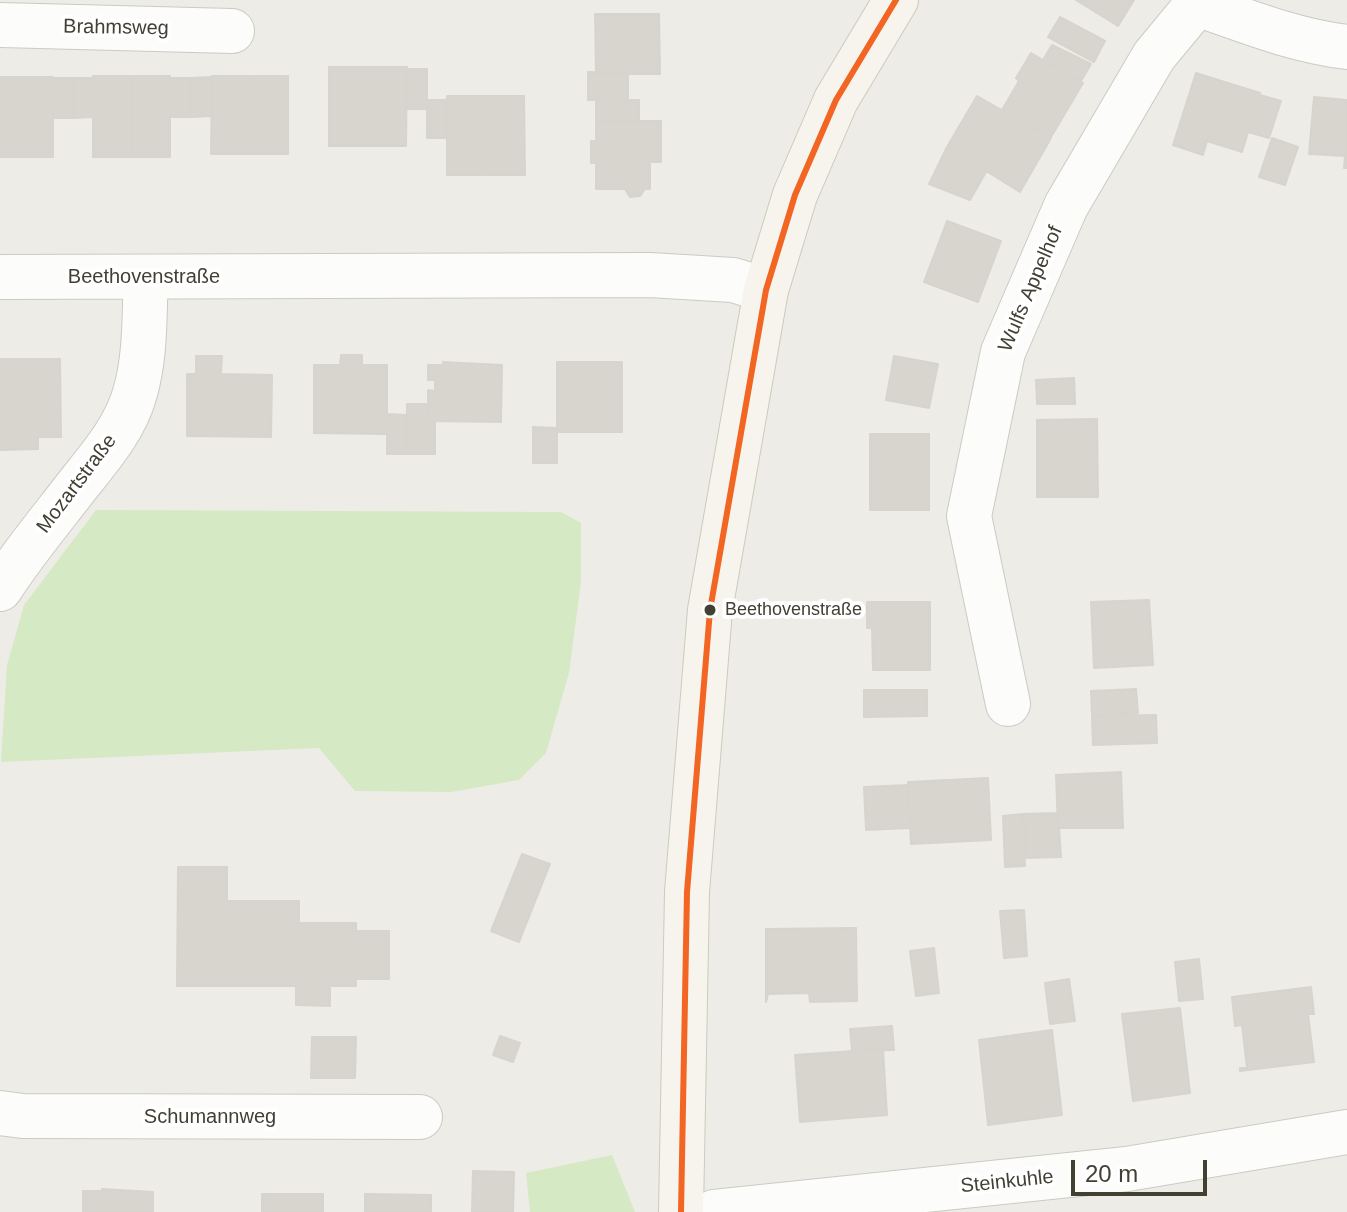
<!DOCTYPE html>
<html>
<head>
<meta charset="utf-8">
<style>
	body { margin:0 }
	#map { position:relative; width:1347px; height:1212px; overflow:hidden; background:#eeece6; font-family:Helvetica,sans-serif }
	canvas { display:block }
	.scale { position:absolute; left:1071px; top:1160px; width:136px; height:36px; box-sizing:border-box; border:4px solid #423f33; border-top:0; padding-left:10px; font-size:24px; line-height:28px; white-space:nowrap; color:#423f33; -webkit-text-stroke:6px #fff; paint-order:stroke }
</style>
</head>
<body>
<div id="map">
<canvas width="1347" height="1212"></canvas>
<div class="scale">20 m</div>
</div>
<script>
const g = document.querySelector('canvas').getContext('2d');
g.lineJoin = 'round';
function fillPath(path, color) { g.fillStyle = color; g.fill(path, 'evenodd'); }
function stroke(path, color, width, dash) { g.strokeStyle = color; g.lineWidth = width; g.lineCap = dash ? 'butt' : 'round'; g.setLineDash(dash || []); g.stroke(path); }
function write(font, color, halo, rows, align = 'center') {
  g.font = font + ' Helvetica,sans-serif'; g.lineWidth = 8; g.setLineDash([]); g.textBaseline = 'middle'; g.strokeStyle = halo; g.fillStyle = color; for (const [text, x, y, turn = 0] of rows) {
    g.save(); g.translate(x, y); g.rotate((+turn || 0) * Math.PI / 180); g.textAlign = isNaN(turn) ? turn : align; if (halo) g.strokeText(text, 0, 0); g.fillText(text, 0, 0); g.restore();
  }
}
const green = new Path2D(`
	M 96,510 L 561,512 L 581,523 L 581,582 L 569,673 L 546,753 L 519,780 L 451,792 L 355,791 L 319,748 L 1,762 L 7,665 L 24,605 Z
	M 612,1155 L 635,1212 L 530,1212 L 526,1173 Z`);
const building = new Path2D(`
	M 1076,0 L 1134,0 L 1118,26 Z
	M 595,14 L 659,14 L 660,74 L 596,74 Z
	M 1060,17 L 1105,41 L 1094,62 L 1048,37 Z
	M 1052,45 L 1091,64 L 1081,81 L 1043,60 Z
	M 1031,53 L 1083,83 L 1051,137 L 1002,110 L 1019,81 L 1016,78 Z
	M 329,67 L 368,67 L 368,146 L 329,146 Z
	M 368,67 L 407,67 L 406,146 L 368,146 Z
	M 407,69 L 427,69 L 427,109 L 407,109 Z
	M 588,72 L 628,74 L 628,100 L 588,100 Z
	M 1196,73 L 1260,93 L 1242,152 L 1207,141 L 1203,155 L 1173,145 Z
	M 93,76 L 132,76 L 132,157 L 93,157 Z
	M 132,76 L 170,76 L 170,157 L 132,157 Z
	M 212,76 L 250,76 L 250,154 L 211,154 Z
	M 250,76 L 288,76 L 288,154 L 250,154 Z
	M 0,77 L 14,77 L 14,157 L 0,157 Z
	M 14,77 L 53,77 L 53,157 L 14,157 Z
	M 212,77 L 212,116 L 191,117 L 191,78 Z
	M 53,78 L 73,78 L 73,118 L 53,118 Z
	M 73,78 L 93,78 L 93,117 L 73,118 Z
	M 170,78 L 191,78 L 191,117 L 170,117 Z
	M 1260,95 L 1281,101 L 1269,138 L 1248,132 Z
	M 447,96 L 485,96 L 486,175 L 447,175 Z
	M 485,96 L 524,96 L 525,175 L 486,175 Z
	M 977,96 L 1051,138 L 1020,192 L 947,147 Z
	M 1314,97 L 1347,100 L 1347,168 L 1344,168 L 1345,156 L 1309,154 Z
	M 427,100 L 447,100 L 447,138 L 427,138 Z
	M 596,100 L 639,100 L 639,121 L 596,121 Z
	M 596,121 L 661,121 L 661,162 L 650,162 L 650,189 L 645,189 L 640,196 L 630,197 L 625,189 L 596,189 L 596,163 L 591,163 L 591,141 L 596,141 Z
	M 1272,138 L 1298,147 L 1285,185 L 1259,177 Z
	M 947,147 L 986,172 L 970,200 L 929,184 Z
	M 947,221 L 1001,241 L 978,302 L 924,282 Z
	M 341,355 L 362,355 L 362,365 L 387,365 L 387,434 L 314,433 L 314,365 L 340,365 Z
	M 196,356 L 222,356 L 221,374 L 272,375 L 271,437 L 187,436 L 187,374 L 196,374 Z
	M 894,356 L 938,364 L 929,408 L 886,400 Z
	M 0,359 L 60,359 L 61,437 L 38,437 L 38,449 L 0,450 Z
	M 443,362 L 502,365 L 501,422 L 428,421 L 428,390 L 435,391 L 435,380 L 428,380 L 428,365 L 443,365 Z
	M 557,362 L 622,362 L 622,432 L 557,432 Z
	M 1074,378 L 1075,404 L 1037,404 L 1036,380 Z
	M 407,404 L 428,404 L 428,421 L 435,422 L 435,454 L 407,454 Z
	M 387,414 L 407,415 L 407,454 L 387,454 Z
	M 1097,419 L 1098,497 L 1037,497 L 1037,420 Z
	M 533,427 L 557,428 L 557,463 L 533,463 Z
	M 870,434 L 929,434 L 929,510 L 870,510 Z
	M 1149,600 L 1153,665 L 1094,668 L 1091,602 Z
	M 867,602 L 930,602 L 930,670 L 873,670 L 872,628 L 867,628 Z
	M 1136,689 L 1138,713 L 1092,715 L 1091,691 Z
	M 864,690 L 927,690 L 927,716 L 864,717 Z
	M 1156,715 L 1157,743 L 1093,745 L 1092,716 Z
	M 1121,772 L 1123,828 L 1058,828 L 1056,775 Z
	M 988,778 L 991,840 L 911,844 L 908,782 Z
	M 908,785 L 910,828 L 866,830 L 864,787 Z
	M 1058,813 L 1061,857 L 1025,858 L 1024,814 Z
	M 1023,814 L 1025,866 L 1005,867 L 1003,816 Z
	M 522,854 L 550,864 L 519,942 L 491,931 Z
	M 178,867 L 227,867 L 227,986 L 177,986 Z
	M 227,901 L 299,901 L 299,923 L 356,923 L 356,931 L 389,931 L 389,979 L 356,979 L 356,986 L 330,986 L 330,1006 L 296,1005 L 296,986 L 227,986 Z
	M 1024,910 L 1027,956 L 1004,958 L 1000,911 Z
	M 856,928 L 857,1001 L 810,1002 L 809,993 L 768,994 L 766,1002 L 766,929 Z
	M 934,948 L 939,993 L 916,996 L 910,951 Z
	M 1199,959 L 1203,999 L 1179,1001 L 1175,962 Z
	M 1069,979 L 1075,1021 L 1050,1024 L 1045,983 Z
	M 1311,987 L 1314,1014 L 1308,1014 L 1314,1062 L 1240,1071 L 1240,1068 L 1247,1068 L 1242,1025 L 1235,1026 L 1232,997 Z
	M 1180,1008 L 1190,1093 L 1133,1101 L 1122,1014 Z
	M 892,1026 L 894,1050 L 852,1051 L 850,1029 Z
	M 1052,1030 L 1062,1115 L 988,1125 L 979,1040 Z
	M 500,1036 L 520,1043 L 513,1062 L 493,1055 Z
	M 312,1037 L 356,1037 L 355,1078 L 311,1078 Z
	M 883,1049 L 887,1115 L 800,1122 L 795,1055 Z
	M 473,1171 L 514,1172 L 513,1212 L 472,1212 Z
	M 102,1189 L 153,1192 L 153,1212 L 83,1212 L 83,1191 L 102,1191 Z
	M 262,1194 L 323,1194 L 323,1212 L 262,1212 Z
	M 365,1194 L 431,1195 L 431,1212 L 365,1212 Z`);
const street = new Path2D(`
	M 1200,0 L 1197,4 C 1246,21 1295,41 1347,47
	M 0,25 L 232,31
	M 0,277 L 650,275 L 733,280 L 766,290
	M 0,589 C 23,553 51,520 77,486 C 100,457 125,429 135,393 C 146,355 144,315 146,277
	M 1008,704 L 969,516 L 1003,352 L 1066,206 L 1154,56 L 1197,4
	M 0,1113 L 23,1116 L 420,1117
	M 714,1212 L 1127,1169 L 1347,1132`);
const secondary = new Path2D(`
	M 681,1212 L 687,892 L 710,610 L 766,290 L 795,195 L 836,100 L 896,0`);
const bus1 = new Path2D(`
	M 681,1212 L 687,892 L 710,610 L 766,290 L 795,195 L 836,100 L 896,0`);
const markers = [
	[710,610,7,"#423f33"]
];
const busNames = [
	["Beethovenstraße",725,610]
];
const streetNames = [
	["Brahmsweg",116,28,1],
	["Beethovenstraße",144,277],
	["Wulfs Appelhof",1031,289,-67],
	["Mozartstraße",77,484,-53],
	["Schumannweg",210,1117],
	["Steinkuhle",1007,1182,-6]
];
fillPath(green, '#d5e9c5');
fillPath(building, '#d7d5ce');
stroke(building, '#d6d4cc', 2);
stroke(street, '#cccac3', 46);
stroke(secondary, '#cdcabd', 46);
stroke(street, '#fcfcfb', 44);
stroke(secondary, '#f6f4ec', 44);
stroke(bus1, '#f26522', 6);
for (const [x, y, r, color] of markers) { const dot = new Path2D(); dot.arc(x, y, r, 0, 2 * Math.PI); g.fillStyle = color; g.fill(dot); stroke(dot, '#fff', 3); }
write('18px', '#423f33', '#fff', busNames, 'left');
write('20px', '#423f33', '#fff', streetNames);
</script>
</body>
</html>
